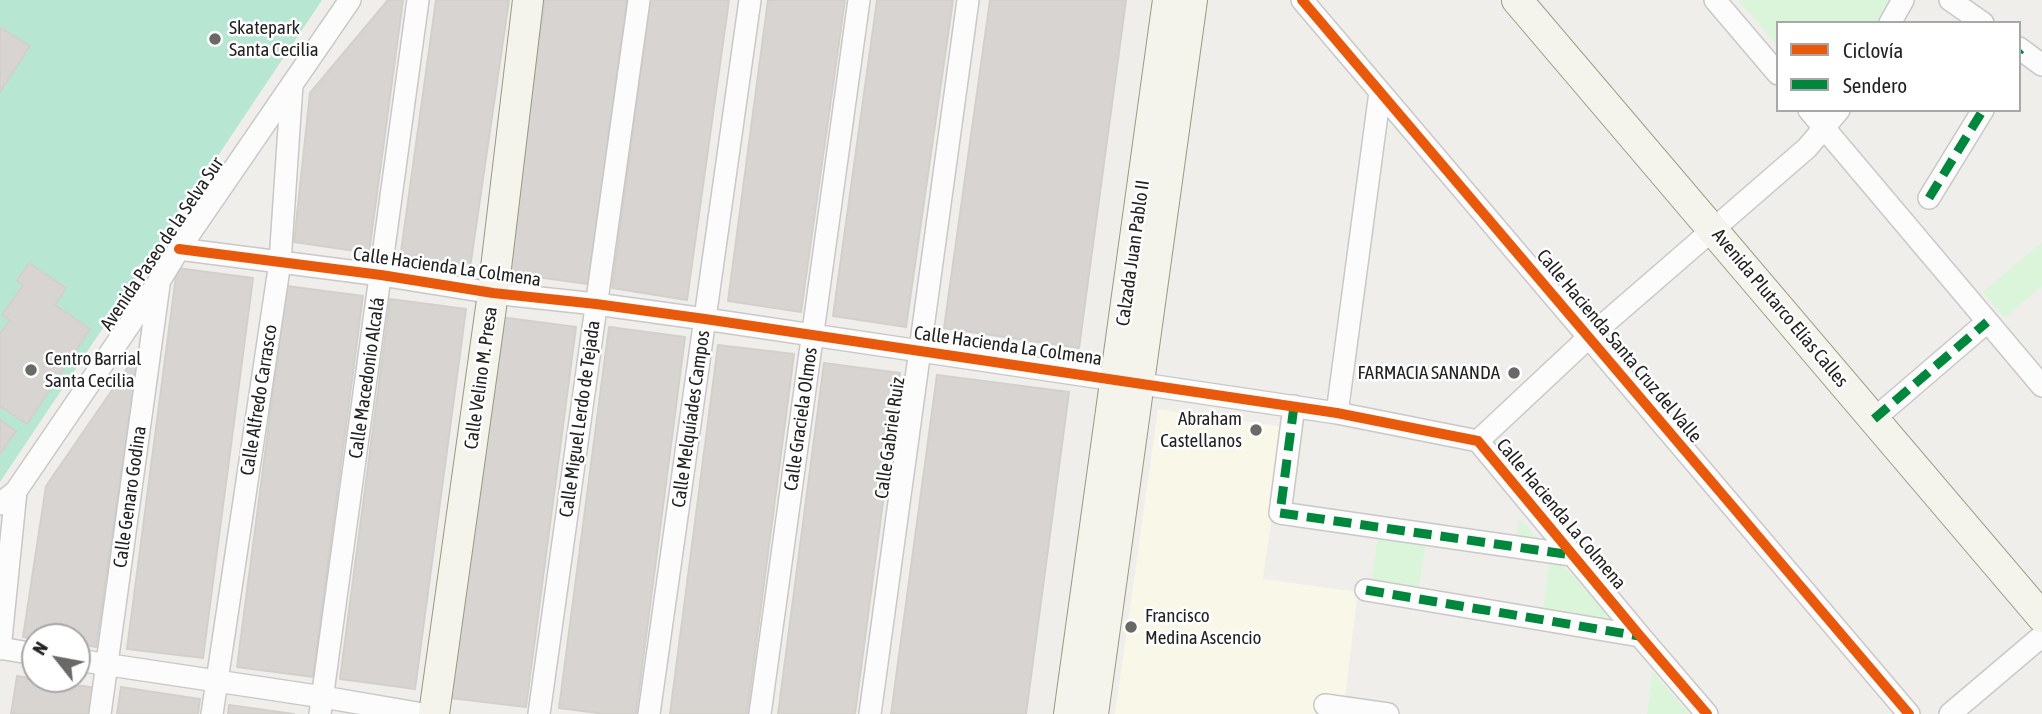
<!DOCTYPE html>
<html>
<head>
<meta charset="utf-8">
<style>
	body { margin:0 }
	#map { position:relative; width:2042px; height:714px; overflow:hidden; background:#f0eeeb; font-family:"Asap Condensed",sans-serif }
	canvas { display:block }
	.legend { position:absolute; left:1776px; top:21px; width:245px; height:91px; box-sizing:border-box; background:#fff; border:2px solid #a7a7a7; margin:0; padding:9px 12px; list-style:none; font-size:21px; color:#222 }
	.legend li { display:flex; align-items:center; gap:14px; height:35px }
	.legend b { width:35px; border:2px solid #a7a7a7 }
	.north { position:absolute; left:21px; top:623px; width:70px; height:70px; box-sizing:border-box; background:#fff; border:2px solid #a7a7a7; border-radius:50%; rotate:301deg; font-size:19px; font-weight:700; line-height:28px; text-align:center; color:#222 }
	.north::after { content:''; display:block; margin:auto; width:24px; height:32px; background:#6a6968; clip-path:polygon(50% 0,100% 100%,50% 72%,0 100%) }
</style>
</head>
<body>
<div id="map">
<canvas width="2042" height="714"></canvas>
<ul class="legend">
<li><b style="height:9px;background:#e8590c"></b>Ciclovía</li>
<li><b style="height:9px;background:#00873e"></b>Sendero</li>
</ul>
<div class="north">N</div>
</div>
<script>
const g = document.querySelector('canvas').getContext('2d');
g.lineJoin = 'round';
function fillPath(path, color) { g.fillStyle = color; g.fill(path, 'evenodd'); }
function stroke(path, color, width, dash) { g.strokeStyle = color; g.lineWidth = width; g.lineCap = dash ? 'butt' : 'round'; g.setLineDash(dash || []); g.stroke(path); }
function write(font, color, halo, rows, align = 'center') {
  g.font = font + ' "Asap Condensed",sans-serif'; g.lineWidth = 5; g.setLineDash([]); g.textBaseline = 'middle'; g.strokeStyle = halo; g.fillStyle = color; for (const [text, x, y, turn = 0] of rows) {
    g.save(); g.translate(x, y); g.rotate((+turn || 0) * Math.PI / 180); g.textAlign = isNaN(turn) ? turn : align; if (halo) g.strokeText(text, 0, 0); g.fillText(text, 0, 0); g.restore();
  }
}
const education = new Path2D(`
	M 1158,409 L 1285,427 L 1263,579 L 1358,592 L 1343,714 L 1115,714 Z`);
const park = new Path2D(`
	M 1738,0 L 1889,0 L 1876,23 L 1778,23 L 1778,46 Z
	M 2042,242 L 2042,286 L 2005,318 L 1983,292 Z
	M 1519,518 L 1621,628 L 1543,614 L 1549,560 L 1514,554 Z
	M 1378,535 L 1426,542 L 1418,594 L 1371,587 Z
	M 1652,671 L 1689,714 L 1647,714 Z`);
const pitch = new Path2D(`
	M 0,0 L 322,0 L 0,482 Z`);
const building = new Path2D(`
	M 388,0 L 403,0 L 369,253 L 294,242 L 310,93 Z
	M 436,0 L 509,0 L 470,268 L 400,259 Z
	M 545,0 L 627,0 L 588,284 L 507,273 Z
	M 650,0 L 729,0 L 687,300 L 612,288 Z
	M 768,0 L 845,0 L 801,312 L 728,301 Z
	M 877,0 L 953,0 L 906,327 L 833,316 Z
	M 990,0 L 1126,0 L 1079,348 L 944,328 Z
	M 0,27 L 30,46 L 0,92 Z
	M 29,263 L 66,288 L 55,305 L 90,329 L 27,424 L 0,406 L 0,334 L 10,320 L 2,315 L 23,285 L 17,281 Z
	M 177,268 L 253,278 L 203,658 L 127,649 Z
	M 287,286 L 363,296 L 313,677 L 237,667 Z
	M 390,299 L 466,309 L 415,689 L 340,679 Z
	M 500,317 L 576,327 L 526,707 L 450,698 Z
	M 609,327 L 685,337 L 636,714 L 605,714 L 559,708 Z
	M 718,345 L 794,354 L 747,714 L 670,714 Z
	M 139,351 L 96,647 L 77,644 L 77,637 L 35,637 L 35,639 L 23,637 L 46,486 Z
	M 824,363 L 900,373 L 855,714 L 778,714 Z
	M 937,375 L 1069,392 L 1026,714 L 891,714 Z
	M 0,420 L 16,431 L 0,454 Z
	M 17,676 L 96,688 L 92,714 L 11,714 Z
	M 121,687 L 200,699 L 198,714 L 117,714 Z
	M 229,705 L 294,714 L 228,714 Z`);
const street = new Path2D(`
	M 1302,0 L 1909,714
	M 1715,0 L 1778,74
	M 1950,0 L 1983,23
	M 1890,23 L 1903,0
	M 2019,48 L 2042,65
	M 1809,110 L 2042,386
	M 1929,198 L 1983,110
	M 179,249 L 381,275 L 493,293 L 596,304 L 705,319 L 920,351 L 1337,413 L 1478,441 L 1640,636 L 1707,714
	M 1294,406 L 1280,513 L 1572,555
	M 1337,413 L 1380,92
	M 1874,419 L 1987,322
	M 1478,441 L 1589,337 L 1807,148 L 1839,110
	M 0,504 L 16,491 L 160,280 L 179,249 L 350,0
	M 1366,590 L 1640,636
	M 0,648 L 35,654
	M 0,649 L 16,491
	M 77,660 L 323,697 L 423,714
	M 1325,705 L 1388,714
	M 100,714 L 159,285
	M 212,714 L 280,262 L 292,84
	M 320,714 L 418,0
	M 539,714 L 639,0
	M 649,714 L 750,0
	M 760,714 L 859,0
	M 870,714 L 968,0
	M 1950,714 L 2042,636`);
const secondary = new Path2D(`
	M 1517,0 L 2042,617
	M 434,714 L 493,293 L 528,0
	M 1069,714 L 1168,0
	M 1093,714 L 1192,0`);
const quiet = new Path2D(`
	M 2019,51 L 2021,49
	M 1929,198 L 1983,110
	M 1294,406 L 1280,513 L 1572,555
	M 1874,419 L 1987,322
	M 1366,590 L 1639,636`);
const cycleway = new Path2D(`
	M 1302,0 L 1909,714
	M 179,249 L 381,275 L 493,293 L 596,304 L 705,319 L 920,351 L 1337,413 L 1478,441 L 1640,636 L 1707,714`);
const markers = [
	[215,39,7,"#6a6968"],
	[31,370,7,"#6a6968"],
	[1514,373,7,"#6a6968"],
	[1256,430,7,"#6a6968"],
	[1131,627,7,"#6a6968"]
];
const poiNames = [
	["Skatepark",229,28],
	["Santa Cecilia",229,50],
	["Centro Barrial",45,359],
	["Santa Cecilia",45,381],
	["FARMACIA SANANDA",1500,373,"right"],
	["Abraham",1242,419,"right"],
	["Castellanos",1242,441,"right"],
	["Francisco",1145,616],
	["Medina Ascencio",1145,638]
];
const streetNames = [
	["Avenida Paseo de la Selva Sur",162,244,-56],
	["Calzada Juan Pablo II",1133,253,-82],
	["Calle Hacienda La Colmena",447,267,8],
	["Avenida Plutarco Elías Calles",1780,308,50],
	["Calle Hacienda La Colmena",1008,346,8],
	["Calle Hacienda Santa Cruz del Valle",1619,346,50],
	["Calle Macedonio Alcalá",367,378,-82],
	["Calle Velino M. Presa",481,378,-82],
	["Calle Alfredo Carrasco",259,400,-81],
	["Calle Miguel Lerdo de Tejada",580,419,-82],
	["Calle Melquíades Campos",691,419,-82],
	["Calle Graciela Olmos",801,419,-82],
	["Calle Gabriel Ruiz",890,438,-82],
	["Calle Genaro Godina",130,497,-82],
	["Calle Hacienda La Colmena",1561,514,50]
];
fillPath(education, '#f8f7e8');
fillPath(park, '#daf5da');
fillPath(pitch, '#b7e6d2');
fillPath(building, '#d7d4d2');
stroke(building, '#d3d0cc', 2);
stroke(street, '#c9c8c7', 24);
stroke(secondary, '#999a82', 32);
stroke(street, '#fdfcfc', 21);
stroke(secondary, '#f4f4ed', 30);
stroke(quiet, '#00873e', 9, [18, 9]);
stroke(cycleway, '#e8590c', 10);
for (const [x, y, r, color] of markers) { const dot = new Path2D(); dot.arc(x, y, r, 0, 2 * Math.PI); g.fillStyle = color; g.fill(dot); stroke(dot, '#fff', 2.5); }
write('19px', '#222', '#fff', poiNames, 'left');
write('19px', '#222', '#fff', streetNames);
</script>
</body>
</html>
